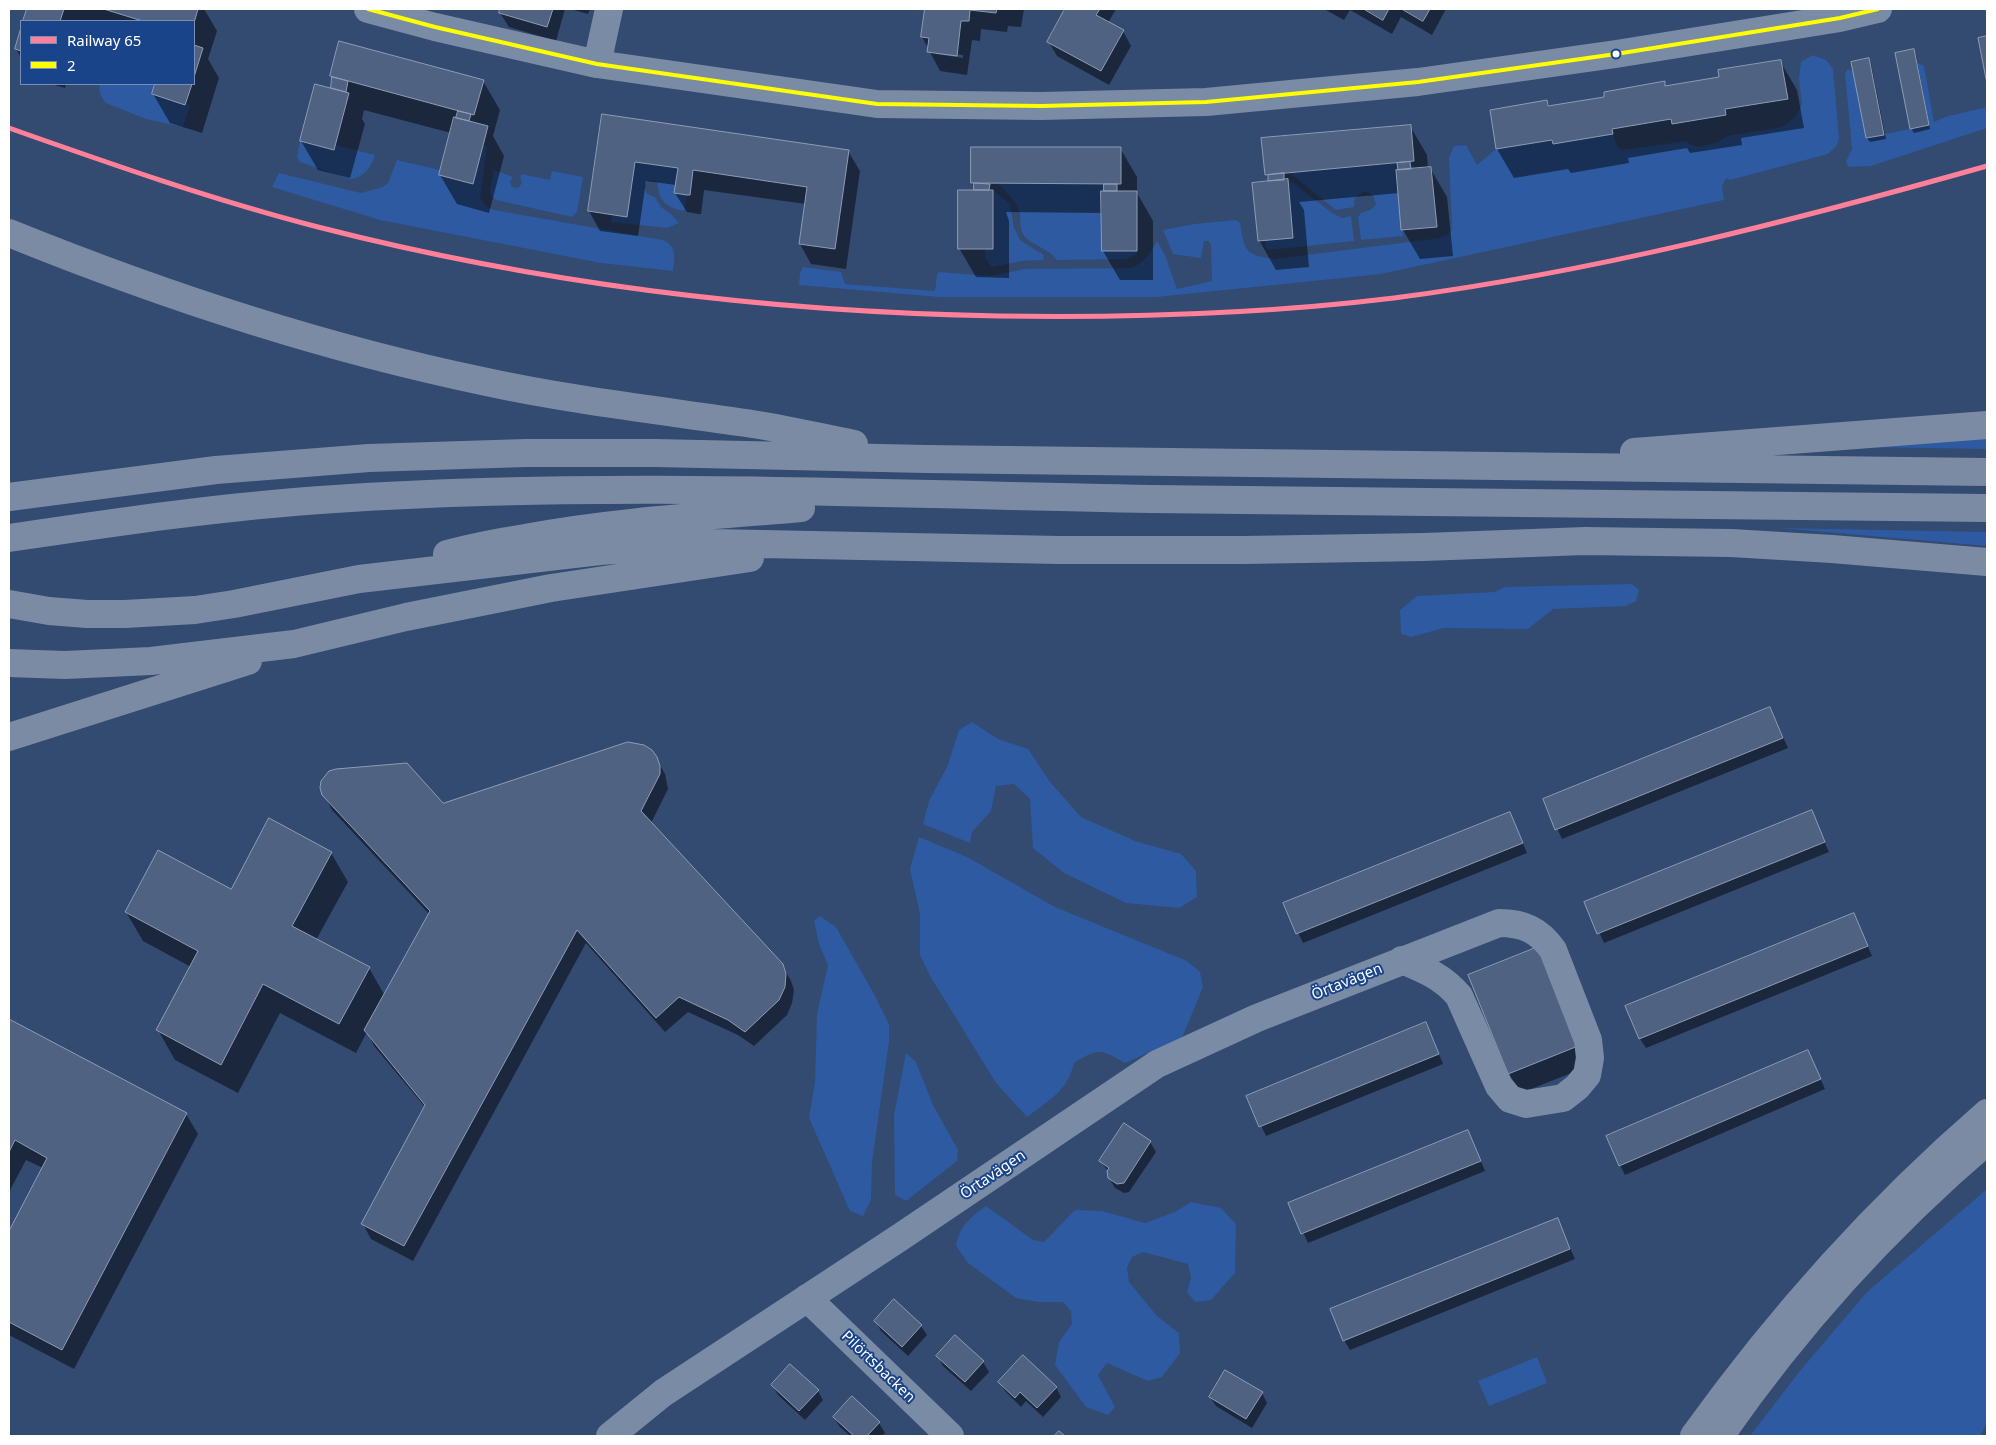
<!DOCTYPE html>
<html>
<head>
<meta charset="utf-8">
<style>
	body { margin:0 }
	#map { position:relative; width:1996px; height:1445px; overflow:hidden; background:#334a71; font-family:"Noto Sans",sans-serif }
	canvas { display:block }
	.frame { position:absolute; inset:0; border:10px solid #fff; pointer-events:none }
	.legend { position:absolute; left:20px; top:20px; width:175px; height:65px; box-sizing:border-box; background:#1a448a; border:1px solid #768fb9; margin:0; padding:6px 9px; list-style:none; font-size:15px; color:#fff }
	.legend li { display:flex; align-items:center; gap:10px; height:25px }
	.legend b { width:25px; border:1px solid #768fb9 }
</style>
</head>
<body>
<div id="map">
<canvas width="1996" height="1445"></canvas>
<div class="frame"></div>
<ul class="legend">
<li><b style="height:6px;background:#ff8098"></b>Railway 65</li>
<li><b style="height:6px;background:#ff0"></b>2</li>
</ul>
</div>
<script>
const g = document.querySelector('canvas').getContext('2d');
g.lineJoin = 'round';
function fillPath(path, color) { g.fillStyle = color; g.fill(path, 'evenodd'); }
function stroke(path, color, width, dash) { g.strokeStyle = color; g.lineWidth = width; g.lineCap = dash ? 'butt' : 'round'; g.setLineDash(dash || []); g.stroke(path); }
function write(font, color, halo, rows, align = 'center') {
  g.font = font + ' "Noto Sans",sans-serif'; g.lineWidth = 4; g.setLineDash([]); g.textBaseline = 'middle'; g.strokeStyle = halo; g.fillStyle = color; for (const [text, x, y, turn = 0] of rows) {
    g.save(); g.translate(x, y); g.rotate((+turn || 0) * Math.PI / 180); g.textAlign = isNaN(turn) ? turn : align; if (halo) g.strokeText(text, 0, 0); g.fillText(text, 0, 0); g.restore();
  }
}
const green = new Path2D(`
	M 1813,55 L 1826,60 L 1833,69 L 1839,139 L 1837,145 L 1828,154 L 1730,180 L 1726,178 L 1722,186 L 1724,200 L 1381,274 L 1157,297 L 940,297 L 799,285 L 800,273 L 803,267 L 841,272 L 845,284 L 935,291 L 937,275 L 939,272 L 991,276 L 1025,269 L 1131,268 C 1145,262 1150,254 1157,241 L 1165,255 L 1177,289 L 1212,281 L 1211,244 L 1208,241 L 1204,241 L 1201,258 L 1173,254 L 1163,230 L 1194,224 L 1236,220 L 1240,223 C 1245,251 1244,255 1275,259 L 1440,238 L 1449,234 L 1452,229 L 1449,158 L 1454,146 L 1466,145 L 1477,165 L 1496,149 L 1552,140 L 1553,144 L 1613,134 L 1617,146 L 1622,150 L 1687,141 L 1691,145 L 1700,147 L 1718,142 L 1727,136 L 1782,127 L 1796,116 L 1802,104 L 1799,79 L 1801,62 Z
	M 1916,62 L 1924,66 L 1934,122 L 1945,117 L 1987,107 L 1987,128 L 1871,166 L 1848,167 L 1846,161 L 1852,149 L 1845,73 L 1848,69 L 1853,72 L 1866,138 L 1929,125 Z
	M 100,84 L 145,84 L 154,86 L 152,94 L 190,105 L 183,127 L 146,119 L 106,103 C 101,97 98,91 100,84 Z
	M 300,141 L 334,150 L 335,145 L 375,155 C 372,166 364,178 350,179 L 300,162 L 297,157 Z
	M 483,144 L 487,148 L 480,198 L 487,207 L 494,210 L 663,240 C 677,247 675,256 673,271 L 601,263 L 380,220 L 272,187 L 279,173 L 361,193 L 383,187 L 388,183 L 397,160 L 440,170 L 439,175 L 473,184 Z
	M 635,162 L 678,168 L 674,193 L 687,195 L 684,211 C 673,209 662,205 659,193 C 658,188 659,185 656,181 L 648,180 L 644,187 L 647,194 L 655,197 L 661,207 L 671,214 L 679,223 L 667,228 L 611,222 L 612,215 L 627,217 Z
	M 1397,163 L 1398,170 L 1396,171 L 1403,236 L 1361,240 L 1358,217 L 1361,213 C 1368,211 1372,210 1376,204 L 1373,195 L 1364,191 L 1355,198 L 1354,207 L 1336,210 L 1290,173 Z
	M 494,170 L 513,177 L 510,182 L 512,187 L 518,188 L 522,183 L 520,178 L 522,174 L 550,180 L 552,171 L 583,177 L 577,212 L 572,217 L 496,200 L 491,196 L 490,190 Z
	M 1288,179 L 1332,213 L 1342,218 L 1351,216 L 1354,241 L 1269,250 L 1266,248 L 1265,240 Z
	M 997,183 L 1104,184 L 1104,191 L 1101,191 L 1102,251 L 1137,251 L 1137,254 L 1126,259 L 1057,260 C 1049,249 1034,246 1025,237 C 1018,229 1022,219 1019,211 C 1016,200 1005,191 997,183 Z
	M 993,190 L 1010,204 L 1014,228 L 1021,241 L 1044,255 L 1043,260 L 1021,261 L 992,267 L 985,258 L 985,249 L 993,248 Z
	M 1987,439 L 1987,449 L 1792,446 Z
	M 1779,528 L 1987,532 L 1987,546 Z
	M 1632,584 L 1639,590 L 1636,601 L 1626,606 L 1553,609 L 1528,629 L 1444,628 L 1411,637 L 1401,634 L 1400,610 L 1417,596 L 1494,592 L 1505,587 Z
	M 972,722 L 998,739 L 1028,749 L 1050,782 L 1081,817 L 1135,841 L 1181,854 L 1196,871 L 1197,897 L 1179,908 L 1126,903 L 1064,873 L 1033,848 L 1030,799 L 1014,784 L 996,786 L 991,811 L 972,832 L 970,843 L 923,824 L 929,801 L 948,765 L 959,730 Z
	M 919,837 L 967,857 L 1055,907 L 1187,961 L 1200,972 L 1203,987 L 1182,1038 L 1125,1063 C 1100,1049 1099,1048 1074,1063 C 1067,1092 1049,1100 1027,1117 L 996,1083 L 930,976 L 920,955 L 920,914 L 910,869 Z
	M 820,916 L 836,927 L 874,994 L 889,1024 L 889,1042 L 872,1162 L 871,1200 L 863,1216 L 850,1211 L 809,1118 L 815,1082 L 817,1014 L 828,965 L 819,944 L 814,921 Z
	M 906,1053 L 916,1062 L 933,1105 L 958,1150 L 957,1161 L 906,1201 L 895,1195 L 894,1115 Z
	M 1987,1189 L 1987,1421 L 1981,1436 L 1750,1436 L 1799,1372 L 1867,1292 Z
	M 1191,1202 L 1221,1208 L 1236,1224 L 1235,1273 L 1211,1300 L 1195,1302 L 1187,1292 L 1191,1278 L 1188,1264 L 1143,1252 L 1132,1257 L 1127,1268 L 1129,1282 L 1157,1316 L 1179,1333 L 1180,1353 L 1162,1377 L 1148,1381 L 1107,1363 L 1098,1375 L 1115,1407 L 1108,1415 L 1086,1407 L 1055,1365 L 1059,1342 L 1072,1324 L 1071,1311 L 1063,1302 L 1038,1302 L 1016,1298 L 968,1263 L 956,1246 C 960,1225 970,1218 986,1206 L 1033,1240 L 1044,1242 L 1075,1210 L 1102,1211 L 1145,1223 L 1175,1212 Z
	M 1537,1357 L 1547,1383 L 1489,1406 L 1478,1381 Z`);
const shadow = new Path2D(`
	M 29,9 L 204,9 L 217,31 L 208,59 L 219,78 L 202,133 L 170,123 L 153,94 L 156,84 L 194,84 L 194,21 L 25,21 Z
	M 501,9 L 565,9 L 556,41 L 509,27 L 500,13 Z
	M 570,9 L 590,9 L 588,14 Z
	M 926,9 L 1024,9 L 1021,27 L 1008,26 L 1007,32 L 981,29 L 980,41 L 972,40 L 967,75 L 940,71 L 922,37 ZM 936,52 L 963,55 L 963,58 L 936,54 Z
	M 1067,9 L 1116,9 L 1108,23 L 1123,31 L 1131,46 L 1109,85 L 1057,56 L 1049,42 Z
	M 1324,9 L 1446,9 L 1432,35 L 1401,17 L 1392,34 L 1350,10 L 1344,20 Z
	M 21,32 L 21,58 L 16,49 Z
	M 1913,50 L 1916,55 L 1930,129 L 1914,133 L 1911,128 Z
	M 1869,60 L 1871,64 L 1886,139 L 1870,142 L 1867,138 L 1852,63 Z
	M 1780,61 L 1797,90 L 1804,128 L 1741,138 L 1742,145 L 1690,153 L 1687,148 L 1628,158 L 1629,163 L 1571,173 L 1568,169 L 1514,178 L 1497,149 L 1546,101 L 1550,107 L 1606,98 L 1664,83 L 1666,87 L 1721,78 Z
	M 331,76 L 483,81 L 500,110 L 493,136 L 504,156 L 489,213 L 457,204 L 440,175 L 451,133 L 364,110 L 362,119 L 365,124 L 350,178 L 318,170 L 301,141 L 332,90 L 333,80 Z
	M 51,84 L 66,84 L 65,88 Z
	M 603,115 L 848,151 L 860,171 L 846,269 L 811,264 L 800,244 L 806,204 L 704,190 L 701,214 L 699,214 L 687,212 L 675,193 L 676,185 L 646,181 L 638,236 L 600,231 L 589,211 Z
	M 1410,126 L 1427,155 L 1428,168 L 1430,168 L 1447,197 L 1453,256 L 1420,259 L 1403,230 L 1399,193 L 1299,202 L 1304,210 L 1309,267 L 1276,270 L 1259,240 L 1270,182 L 1266,174 Z
	M 972,148 L 1120,148 L 1137,177 L 1137,193 L 1153,221 L 1153,280 L 1120,280 L 1103,251 L 1103,213 L 1006,212 L 1009,221 L 1009,278 L 976,277 L 959,248 L 975,192 L 972,183 Z
	M 1770,708 L 1788,748 L 1562,839 L 1544,799 Z
	M 656,758 L 665,774 L 668,789 L 651,823 L 782,965 L 791,981 L 794,990 L 792,1003 L 787,1015 L 754,1046 L 738,1035 L 688,1012 L 665,1032 L 586,943 L 413,1261 L 371,1239 L 363,1224 L 425,1107 L 374,1046 L 367,1032 L 356,1053 L 280,1013 L 238,1093 L 175,1060 L 158,1030 L 191,967 L 143,941 L 126,912 L 231,891 L 331,853 L 348,882 L 316,940 L 369,968 L 385,996 L 430,915 L 332,810 L 324,794 L 443,804 Z
	M 1811,812 L 1829,852 L 1604,943 L 1586,903 Z
	M 1510,813 L 1527,853 L 1303,943 L 1285,904 Z
	M 1854,915 L 1872,956 L 1646,1048 L 1640,1039 Z
	M 1538,949 L 1589,1066 L 1521,1093 L 1509,1074 L 1470,976 Z
	M 9,1021 L 186,1114 L 198,1134 L 74,1369 L 9,1335 L 9,1234 L 43,1168 L 26,1160 L 9,1192 Z
	M 1431,1034 L 1443,1064 L 1266,1136 L 1248,1097 Z
	M 1808,1051 L 1825,1089 L 1625,1175 L 1620,1165 Z
	M 1124,1125 L 1150,1142 L 1156,1152 L 1129,1192 L 1124,1193 L 1115,1188 L 1109,1178 L 1109,1172 L 1100,1161 Z
	M 1468,1131 L 1485,1171 L 1308,1243 L 1290,1204 Z
	M 1557,1219 L 1575,1259 L 1350,1350 L 1344,1340 Z
	M 894,1301 L 921,1326 L 927,1335 L 908,1356 L 881,1331 L 876,1322 Z
	M 955,1337 L 983,1362 L 989,1372 L 971,1391 L 943,1366 L 938,1357 Z
	M 999,1382 L 1056,1387 L 1061,1397 L 1043,1417 L 1026,1401 L 1021,1407 L 1005,1391 Z
	M 772,1385 L 818,1391 L 823,1400 L 805,1420 L 778,1395 Z
	M 1262,1393 L 1267,1403 L 1252,1428 L 1216,1406 L 1210,1397 Z
	M 852,1398 L 879,1423 L 885,1433 L 882,1436 L 850,1436 L 840,1427 L 834,1418 Z`);
const building = new Path2D(`
	M 27,9 L 64,9 L 60,21 L 23,21 Z
	M 104,9 L 198,9 L 194,23 L 194,21 L 143,21 Z
	M 500,9 L 553,9 L 547,27 L 499,13 Z
	M 925,9 L 997,9 L 996,13 L 970,10 L 969,21 L 961,21 L 957,56 L 927,52 L 929,38 L 921,37 Z
	M 1065,9 L 1100,9 L 1096,15 L 1124,30 L 1101,71 L 1047,42 Z
	M 1364,9 L 1389,9 L 1383,20 Z
	M 1402,9 L 1430,9 L 1423,21 Z
	M 21,28 L 21,51 L 15,49 Z
	M 1987,36 L 1987,84 L 1978,38 Z
	M 339,41 L 484,80 L 474,115 L 330,76 Z
	M 194,45 L 203,48 L 194,77 Z
	M 1914,49 L 1929,125 L 1910,129 L 1895,53 Z
	M 1869,58 L 1884,135 L 1866,138 L 1851,62 Z
	M 1781,60 L 1788,99 L 1725,109 L 1726,115 L 1672,124 L 1671,119 L 1612,129 L 1613,134 L 1553,144 L 1552,140 L 1496,149 L 1490,110 L 1547,100 L 1548,106 L 1604,97 L 1604,92 L 1665,81 L 1665,86 L 1719,77 L 1718,70 Z
	M 332,77 L 348,81 L 346,92 L 331,88 Z
	M 155,84 L 192,84 L 185,105 L 152,94 Z
	M 315,84 L 349,93 L 334,150 L 300,141 Z
	M 458,111 L 471,114 L 469,121 L 456,118 Z
	M 602,114 L 849,150 L 835,249 L 799,244 L 807,187 L 693,170 L 690,195 L 687,195 L 674,193 L 678,168 L 635,162 L 627,217 L 588,211 Z
	M 454,117 L 488,126 L 473,184 L 439,175 Z
	M 1411,125 L 1414,161 L 1265,175 L 1261,138 Z
	M 971,147 L 1121,147 L 1121,184 L 971,183 Z
	M 1410,162 L 1411,169 L 1398,170 L 1397,163 Z
	M 1431,167 L 1437,227 L 1401,230 L 1396,170 Z
	M 1284,173 L 1284,180 L 1268,181 L 1268,175 Z
	M 1288,179 L 1293,238 L 1258,241 L 1252,183 Z
	M 974,183 L 990,184 L 989,190 L 974,190 Z
	M 1104,184 L 1117,184 L 1117,191 L 1104,191 Z
	M 958,190 L 993,190 L 993,249 L 958,249 Z
	M 1101,191 L 1137,191 L 1137,251 L 1102,251 Z
	M 1770,707 L 1783,738 L 1555,830 L 1543,799 Z
	M 628,742 L 644,745 L 652,750 L 657,757 L 660,766 L 660,774 L 641,811 L 783,964 L 786,974 L 785,987 L 779,1000 L 745,1032 L 728,1020 L 679,997 L 656,1018 L 577,930 L 404,1246 L 361,1224 L 425,1105 L 364,1030 L 430,911 L 322,795 L 320,788 L 321,781 L 329,771 L 336,769 L 407,763 L 443,803 Z
	M 1812,810 L 1825,842 L 1597,934 L 1584,902 Z
	M 1510,812 L 1523,843 L 1296,934 L 1283,903 Z
	M 269,818 L 332,852 L 292,926 L 370,967 L 339,1024 L 263,984 L 221,1065 L 156,1030 L 198,951 L 125,912 L 158,850 L 231,889 Z
	M 1854,913 L 1868,946 L 1639,1039 L 1625,1006 Z
	M 1538,947 L 1578,1046 L 1508,1074 L 1468,975 Z
	M 9,1019 L 187,1113 L 62,1350 L 9,1322 L 9,1231 L 47,1158 L 15,1140 L 9,1152 Z
	M 1426,1022 L 1439,1054 L 1259,1127 L 1246,1096 Z
	M 1808,1050 L 1821,1079 L 1619,1166 L 1606,1136 Z
	M 1124,1123 L 1151,1141 L 1124,1183 L 1117,1184 L 1108,1178 L 1107,1171 L 1109,1168 L 1099,1161 Z
	M 1468,1130 L 1481,1161 L 1301,1234 L 1288,1203 Z
	M 1558,1218 L 1570,1249 L 1343,1341 L 1330,1309 Z
	M 894,1299 L 922,1325 L 902,1347 L 874,1321 Z
	M 955,1335 L 984,1361 L 965,1382 L 936,1356 Z
	M 1023,1355 L 1057,1387 L 1037,1408 L 1020,1392 L 1015,1398 L 998,1382 Z
	M 790,1364 L 819,1390 L 799,1411 L 771,1385 Z
	M 1225,1370 L 1263,1392 L 1246,1419 L 1209,1397 Z
	M 852,1396 L 880,1422 L 867,1436 L 854,1436 L 833,1417 Z
	M 1059,1431 L 1065,1436 L 1054,1436 Z`);
const minor = new Path2D(`
	M 368,9 L 435,27 L 597,64 L 877,104 L 1041,106 L 1206,102 L 1418,82 L 1616,54 L 1840,18 L 1878,9
	M 597,64 L 609,9
	M 807,1298 L 950,1436
	M 610,1436 L 663,1393 L 899,1238 L 1157,1064 L 1257,1018 L 1499,923 C 1523,923 1539,930 1553,950 L 1588,1040 L 1590,1058 L 1587,1075 L 1577,1087 L 1563,1098 L 1526,1104 L 1510,1099 L 1499,1086 L 1459,996 C 1443,977 1424,969 1402,960`);
const highway = new Path2D(`
	M 9,233 C 162,295 320,347 482,381 C 569,400 657,410 746,423 C 782,428 818,437 854,444
	M 1634,452 L 1987,425
	M 9,497 L 216,470 L 369,458 L 526,453 L 655,453 L 926,459 L 1987,472
	M 9,538 C 117,522 225,506 335,499 C 606,481 879,494 1151,499 C 1430,504 1709,503 1987,508
	M 447,554 C 473,547 499,542 525,538 C 617,521 709,516 801,508
	M 9,604 L 49,611 L 87,614 L 125,614 L 195,610 L 234,604 L 359,579 L 600,551 L 713,543 L 1059,550 L 1243,550 L 1424,547 L 1585,541 L 1731,543 L 1832,549 L 1987,562
	M 9,663 L 65,665 L 151,661 L 294,644 L 406,617 L 551,588 L 750,558
	M 9,737 L 248,661
	M 1694,1436 C 1780,1316 1875,1210 1987,1113
	M 1720,1436 C 1795,1328 1887,1226 1987,1141`);
const bus1 = new Path2D(`
	M 368,9 L 435,27 L 597,64 L 877,104 L 1041,106 L 1206,102 L 1418,82 L 1616,54 L 1840,18 L 1878,9`);
const rail1 = new Path2D(`
	M 9,128 C 111,164 213,200 318,227 C 541,284 769,312 999,316 C 1131,318 1263,314 1394,298 C 1595,272 1792,221 1987,166`);
const markers = [
	[1616,54,4.5,"#fff"]
];
const streetNames = [
	["Örtavägen",1347,982,-22],
	["Örtavägen",993,1175,-34],
	["Pilörtsbacken",878,1367,44]
];
fillPath(green, '#2d5aa1');
fillPath(shadow, '#0007');
fillPath(building, '#506281');
stroke(building, '#8e9cb4', 1);
stroke(minor, '#7a8ba5', 28);
stroke(highway, '#7b8ba4', 28);
stroke(bus1, '#ff0', 4);
stroke(rail1, '#ff8098', 5);
for (const [x, y, r, color] of markers) { const dot = new Path2D(); dot.arc(x, y, r, 0, 2 * Math.PI); g.fillStyle = color; g.fill(dot); stroke(dot, '#1a448a', 2); }
write('15px', '#fff', '#1a448a', streetNames);
</script>
</body>
</html>
